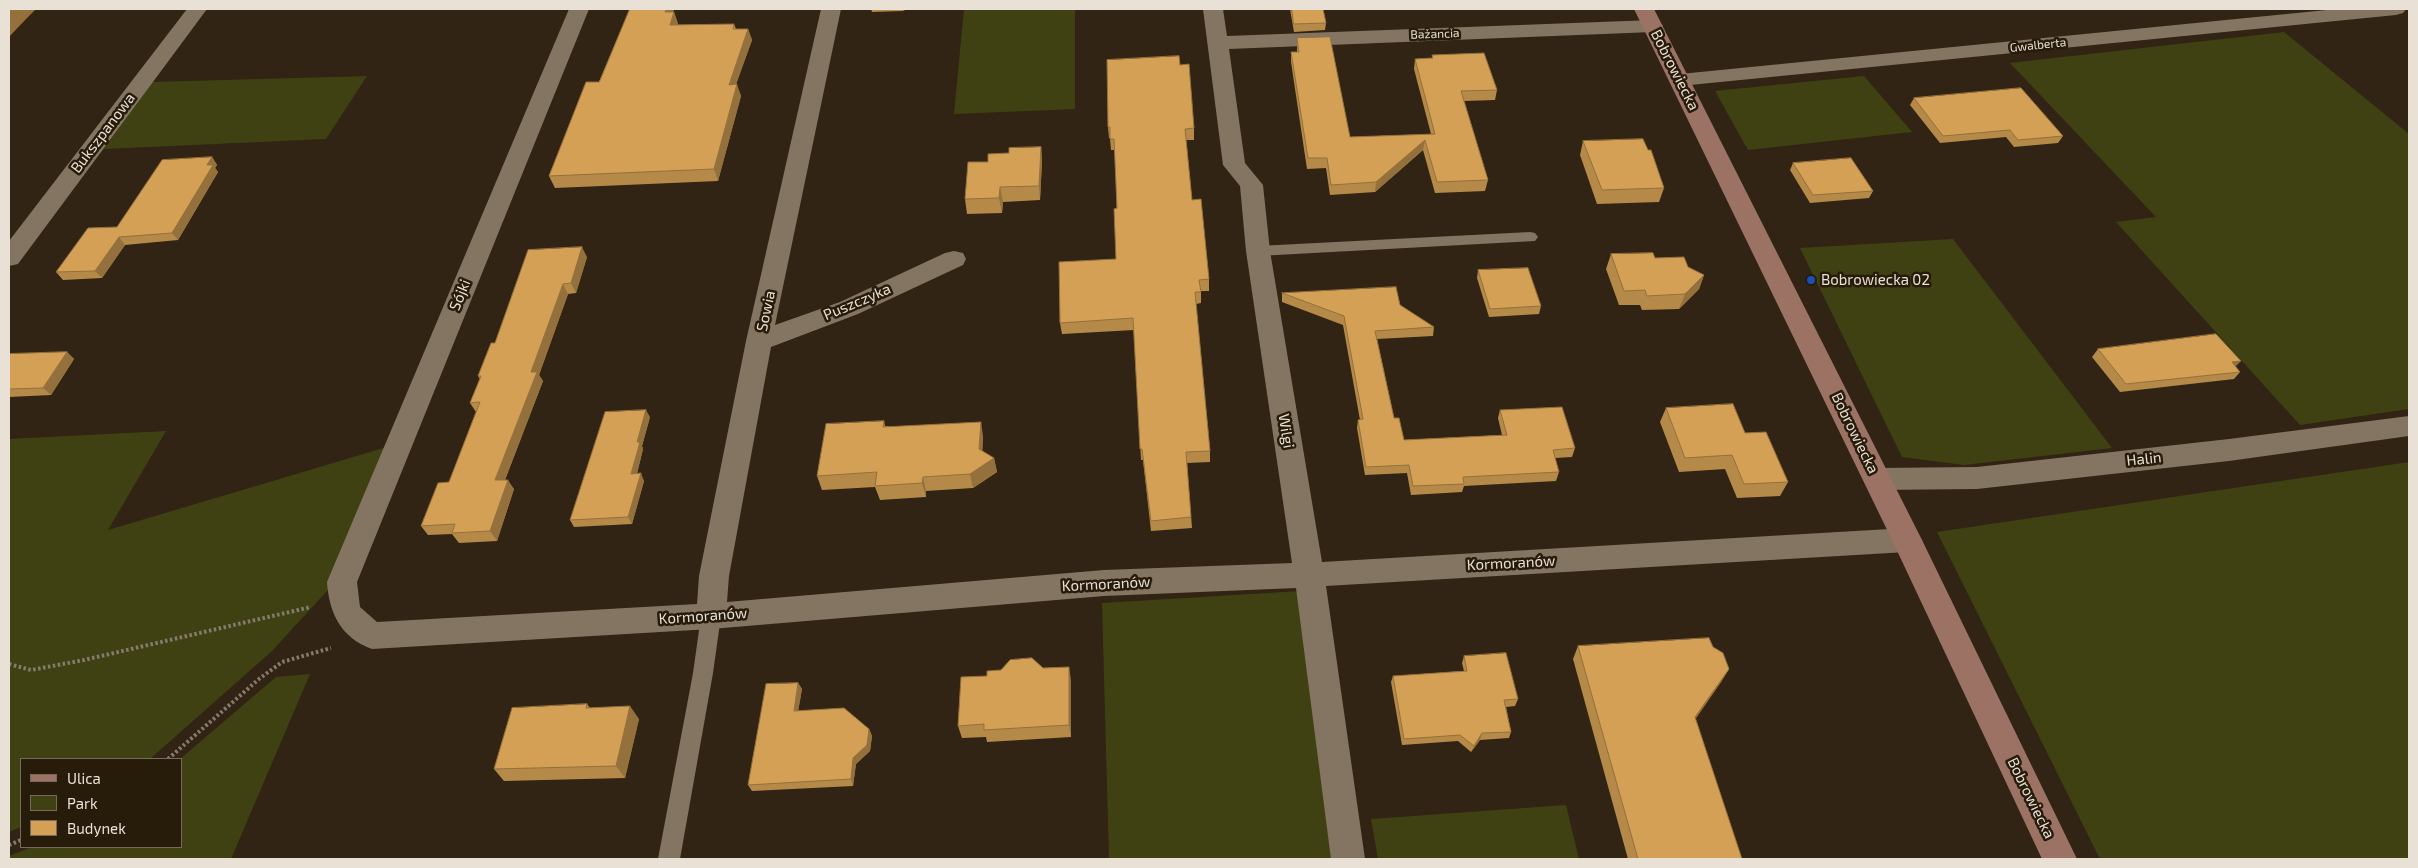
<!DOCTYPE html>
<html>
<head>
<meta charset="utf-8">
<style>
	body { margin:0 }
	#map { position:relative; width:2418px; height:868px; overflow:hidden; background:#312414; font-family:"Exo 2",sans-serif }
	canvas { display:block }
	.frame { position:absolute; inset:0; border:10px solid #e9e0d6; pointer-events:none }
	.legend { position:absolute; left:20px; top:758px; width:162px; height:90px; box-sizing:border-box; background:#271b0a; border:1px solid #756a5c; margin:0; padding:6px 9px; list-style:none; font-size:15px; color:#e9e0d6 }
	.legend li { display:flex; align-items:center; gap:10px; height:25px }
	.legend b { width:25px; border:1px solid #756a5c }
</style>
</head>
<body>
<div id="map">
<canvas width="2418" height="868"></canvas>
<div class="frame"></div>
<ul class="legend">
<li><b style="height:6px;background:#9c7265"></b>Ulica</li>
<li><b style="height:14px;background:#3f4112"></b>Park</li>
<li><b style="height:14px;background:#d3a055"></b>Budynek</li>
</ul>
</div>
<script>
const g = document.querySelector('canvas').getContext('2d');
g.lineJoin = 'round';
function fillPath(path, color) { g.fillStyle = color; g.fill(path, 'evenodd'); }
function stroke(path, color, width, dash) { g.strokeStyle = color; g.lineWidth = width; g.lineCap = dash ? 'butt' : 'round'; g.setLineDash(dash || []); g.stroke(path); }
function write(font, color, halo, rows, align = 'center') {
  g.font = font + ' "Exo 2",sans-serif'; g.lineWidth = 5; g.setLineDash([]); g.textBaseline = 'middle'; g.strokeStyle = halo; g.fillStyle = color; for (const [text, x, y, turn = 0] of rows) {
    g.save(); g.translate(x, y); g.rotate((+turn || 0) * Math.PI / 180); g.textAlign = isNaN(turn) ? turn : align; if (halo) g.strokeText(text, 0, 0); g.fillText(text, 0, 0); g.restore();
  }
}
const green = new Path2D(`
	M 964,9 L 1075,9 L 1075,109 L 954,114 Z
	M 2284,32 L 2409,134 L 2409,409 L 2300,425 L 2116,222 L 2156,217 L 2010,63 Z
	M 367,76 L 326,139 L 104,149 L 152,82 Z
	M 1864,76 L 1912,132 L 1748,150 L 1715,91 Z
	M 1953,239 L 2112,448 L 1964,465 L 1902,457 L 1800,248 Z
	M 166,431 L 108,530 L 387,447 L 328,590 L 272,651 L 150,759 L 21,759 L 21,827 L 9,832 L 9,439 Z
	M 2409,462 L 2409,859 L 2100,859 L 1937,532 Z
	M 1301,591 L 1336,859 L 1109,859 L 1102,603 Z
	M 310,674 L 231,859 L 9,859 L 9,856 L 32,847 L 181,847 L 180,759 L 276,677 Z
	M 1566,805 L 1579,859 L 1378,859 L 1371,819 Z`);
const path = new Path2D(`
	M 9,664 L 31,670 L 84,660 L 311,607
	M 168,759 L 259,679 L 282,662 L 331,648
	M 9,845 L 21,840`);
const lane = new Path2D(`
	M 1530,232 L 1535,233 L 1538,237 L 1535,241 L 1258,256 L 1253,255 L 1250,251 L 1253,247 L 1258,246 Z
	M 711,608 L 718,610 L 721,616 L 713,673 L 680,859 L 658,859 L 693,673 L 701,616 L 704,610 Z`);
const street = new Path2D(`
	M 187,9 L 207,9 L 18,264 L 9,266 L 9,241 Z
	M 569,9 L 589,9 L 357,582 L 360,607 L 377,622 L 697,604 L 699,576 L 746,341 L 821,9 L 841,9 L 775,325 L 840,302 L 945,253 L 954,251 L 963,253 L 966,259 L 963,265 L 858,314 L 771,347 L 729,576 L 727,602 L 1104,570 L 1292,563 L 1246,251 L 1240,186 L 1223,165 L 1203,9 L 1223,9 L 1227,36 L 1653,20 L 1660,22 L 1663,26 L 1660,30 L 1653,32 L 1229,49 L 1245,163 L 1263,185 L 1270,251 L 1322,562 L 1907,528 L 1917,532 L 1922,540 L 1917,548 L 1907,552 L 1326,586 L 1365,859 L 1331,859 L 1296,588 L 1104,596 L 711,629 L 372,649 C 341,638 329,613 327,582 Z
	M 2337,9 L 2406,9 L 2403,13 L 2396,15 L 1680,86 L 1672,85 L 1669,80 L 1672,75 L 1680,74 Z
	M 2409,416 L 2409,436 L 2229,461 L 1977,489 L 1877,490 L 1867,487 L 1863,479 L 1867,471 L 1877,468 L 1977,467 L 2229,439 Z`);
const secondary = new Path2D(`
	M 1634,9 L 1654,9 L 1922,540 L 2077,859 L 2042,859 L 1892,540 Z`);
const wall = new Path2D(`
	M 630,9 L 674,9 L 673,12 L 674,12 L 678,24 L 678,25 L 734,24 L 736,29 L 748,29 L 752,40 L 736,84 L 741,96 L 718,181 L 555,188 L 549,176 L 599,82 Z
	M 871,9 L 907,9 L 903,11 L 872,12 Z
	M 1290,9 L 1323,9 L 1326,23 L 1325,30 L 1294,32 Z
	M 1297,38 L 1350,137 L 1431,134 L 1414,69 L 1415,59 L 1432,58 L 1432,55 L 1497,90 L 1495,100 L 1464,101 L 1488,180 L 1485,191 L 1435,193 L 1423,150 L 1375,192 L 1330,195 L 1326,168 L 1307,169 L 1291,62 L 1291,52 L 1297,52 Z
	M 1180,65 L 1194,128 L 1194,140 L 1186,140 L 1192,200 L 1209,279 L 1209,291 L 1201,291 L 1201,303 L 1196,304 L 1210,451 L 1210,462 L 1187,463 L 1192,528 L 1151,531 L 1143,460 L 1141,460 L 1134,330 L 1062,334 L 1060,323 L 1116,259 L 1117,208 L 1115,150 L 1111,150 L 1110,138 L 1109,138 L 1108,127 Z
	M 1914,98 L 2063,136 L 2058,143 L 2014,147 L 2006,137 L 1940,143 L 1910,105 Z
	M 1583,141 L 1664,188 L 1659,202 L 1597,204 L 1580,155 Z
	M 1041,147 L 1042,161 L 1040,200 L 1003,202 L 1002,213 L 967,214 L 965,199 L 988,162 L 1009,153 Z
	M 212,157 L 217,165 L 215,168 L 218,172 L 178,240 L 125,245 L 102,278 L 63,280 L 56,272 Z
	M 1793,163 L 1873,191 L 1869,198 L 1810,203 L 1790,170 Z
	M 1611,254 L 1655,258 L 1688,267 L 1704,275 L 1699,289 L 1679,309 L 1642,310 L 1640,305 L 1619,305 L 1606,269 Z
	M 587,257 L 576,293 L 568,294 L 539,375 L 543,381 L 505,480 L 514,489 L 497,541 L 459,543 L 452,534 L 428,535 L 421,526 L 449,482 L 476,412 L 470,403 L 480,379 L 478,376 Z
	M 1478,270 L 1541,306 L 1539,314 L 1489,317 L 1477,278 Z
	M 1282,293 L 1400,305 L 1434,327 L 1433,336 L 1377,339 L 1394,418 L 1404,440 L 1502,435 L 1498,418 L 1500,410 L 1575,448 L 1572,457 L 1555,458 L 1559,472 L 1556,481 L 1464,486 L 1462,492 L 1411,495 L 1407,473 L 1365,475 L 1357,428 L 1358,420 L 1360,420 L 1343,325 L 1282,302 Z
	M 2098,349 L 2240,372 L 2234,379 L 2120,392 L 2092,357 Z
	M 67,352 L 74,359 L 51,395 L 9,397 L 9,354 Z
	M 1666,408 L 1745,433 L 1788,482 L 1780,496 L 1737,498 L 1725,469 L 1679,472 L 1660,422 Z
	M 650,417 L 642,446 L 643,449 L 637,474 L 644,481 L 632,524 L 574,527 L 570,520 Z
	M 884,421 L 885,426 L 983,436 L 982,451 L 994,458 L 997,472 L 973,488 L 926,491 L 926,497 L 880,500 L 875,487 L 822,490 L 817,476 Z
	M 1578,646 L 1713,647 L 1729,669 L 1721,682 L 1695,719 L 1742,859 L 1628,859 L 1573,659 Z
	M 1464,656 L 1518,699 L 1515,706 L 1506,707 L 1511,732 L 1509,738 L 1480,740 L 1471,752 L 1458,741 L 1402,745 L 1391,682 L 1393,676 L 1464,671 L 1462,663 Z
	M 1043,668 L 1071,680 L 1071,737 L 987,742 L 986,737 L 962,738 L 958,726 L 987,676 Z
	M 798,683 L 802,689 L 798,711 L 869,729 L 872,736 L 870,751 L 856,764 L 853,786 L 752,791 L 748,785 Z
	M 587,704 L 590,708 L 639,719 L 625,778 L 504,781 L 494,769 Z`);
const shadedWall = new Path2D(`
	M 11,9 L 36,9 L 26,19 L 9,37 L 9,11 Z
	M 666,9 L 674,9 L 669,24 L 665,12 Z
	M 674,12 L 678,24 L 674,37 L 670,25 Z
	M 748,29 L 752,40 L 732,96 L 729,85 Z
	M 737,84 L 741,96 L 718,181 L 714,169 Z
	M 1425,140 L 1423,150 L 1375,192 L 1376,182 Z
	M 1041,147 L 1042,161 L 1040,200 L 1039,186 Z
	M 212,157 L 217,165 L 215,168 L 218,172 L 178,240 L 172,233 Z
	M 1000,187 L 1003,202 L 1002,213 L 999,198 Z
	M 119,237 L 125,245 L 102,278 L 95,271 Z
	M 582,247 L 587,257 L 576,293 L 571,283 Z
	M 1704,275 L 1699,289 L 1679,309 L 1685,294 Z
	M 563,284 L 568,294 L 539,375 L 543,381 L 501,490 L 495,480 L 531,372 Z
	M 67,352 L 74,359 L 51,395 L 43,388 Z
	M 2241,361 L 2234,368 L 2232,362 Z
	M 646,410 L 650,417 L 642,446 L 643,449 L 635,481 L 631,474 L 637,442 Z
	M 981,422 L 983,436 L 982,463 L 979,449 Z
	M 994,458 L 997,472 L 973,488 L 970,474 Z
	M 641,473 L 644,481 L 632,524 L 628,517 Z
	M 923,477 L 926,491 L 926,497 L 922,483 Z
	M 508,480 L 514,489 L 497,541 L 490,531 Z
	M 1069,667 L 1071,680 L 1071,737 L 1069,725 Z
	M 1729,669 L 1721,682 L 1688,730 L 1695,717 Z
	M 798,683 L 802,689 L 797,718 L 794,711 Z
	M 630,706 L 639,719 L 625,778 L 616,766 Z
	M 869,729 L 872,736 L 870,751 L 856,764 L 853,786 L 851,779 L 853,758 Z
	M 1482,733 L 1480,740 L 1471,752 L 1474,746 Z`);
const building = new Path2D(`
	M 630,9 L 666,9 L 665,12 L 674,12 L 670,25 L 734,24 L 733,29 L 748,29 L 729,85 L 737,84 L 714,169 L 549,176 L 586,82 L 599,82 Z
	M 1292,9 L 1323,9 L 1326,23 L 1294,24 Z
	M 1330,37 L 1350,137 L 1435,134 L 1415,59 L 1433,58 L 1432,55 L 1484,53 L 1497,90 L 1461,91 L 1488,180 L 1437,182 L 1425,140 L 1376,182 L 1331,185 L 1327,158 L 1308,158 L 1291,52 L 1299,52 L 1297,38 Z
	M 1179,56 L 1180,65 L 1189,64 L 1194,128 L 1185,129 L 1192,200 L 1201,199 L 1209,279 L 1199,280 L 1201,292 L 1195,292 L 1210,451 L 1186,452 L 1191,517 L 1151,521 L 1142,449 L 1140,449 L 1133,318 L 1060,323 L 1059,262 L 1116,259 L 1114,209 L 1117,208 L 1114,139 L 1110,139 L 1110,127 L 1108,127 L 1107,60 Z
	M 2021,88 L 2063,136 L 2018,140 L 2010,130 L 1943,136 L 1914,98 Z
	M 1643,139 L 1648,150 L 1651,150 L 1664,188 L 1602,190 L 1583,141 Z
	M 1041,147 L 1039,186 L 1000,187 L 999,198 L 965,199 L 968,162 L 988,162 L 988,154 L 1009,153 L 1009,148 Z
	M 212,157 L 207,165 L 213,165 L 172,233 L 119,237 L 95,271 L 56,272 L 88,228 L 117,227 L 162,160 Z
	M 1851,158 L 1873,191 L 1813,195 L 1793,163 Z
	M 582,247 L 571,283 L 563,284 L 531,372 L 537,372 L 495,480 L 508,480 L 490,531 L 452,533 L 455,524 L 421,526 L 438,483 L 449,482 L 480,402 L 470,403 L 481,376 L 478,376 L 491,343 L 495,343 L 528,250 Z
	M 1653,253 L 1655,258 L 1684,257 L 1688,267 L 1704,275 L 1685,294 L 1647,296 L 1645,290 L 1624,291 L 1611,254 Z
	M 1528,268 L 1541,306 L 1490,309 L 1478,270 Z
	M 1396,287 L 1400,305 L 1434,327 L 1375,331 L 1394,418 L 1399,418 L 1404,440 L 1507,435 L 1500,410 L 1562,407 L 1575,448 L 1553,450 L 1559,472 L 1463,477 L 1464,484 L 1413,486 L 1409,465 L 1366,467 L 1358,420 L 1363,419 L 1344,316 L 1282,293 Z
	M 2216,334 L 2241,361 L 2232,362 L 2240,372 L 2126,384 L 2098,349 Z
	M 67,352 L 43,388 L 9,389 L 9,354 Z
	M 1733,404 L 1745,433 L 1766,432 L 1788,482 L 1744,484 L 1732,455 L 1685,458 L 1666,408 Z
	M 646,410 L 637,442 L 640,442 L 631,474 L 641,473 L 628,517 L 570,520 L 605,412 Z
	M 884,421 L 883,427 L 981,422 L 979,449 L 994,458 L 970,474 L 923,477 L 922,483 L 875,486 L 877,472 L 817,476 L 826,424 Z
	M 1709,638 L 1713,647 L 1723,653 L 1729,669 L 1695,717 L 1742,859 L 1638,859 L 1578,646 Z
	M 1506,653 L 1518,699 L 1504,700 L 1511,732 L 1482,733 L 1474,746 L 1460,735 L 1404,739 L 1393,676 L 1467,671 L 1464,656 Z
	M 1032,658 L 1043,668 L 1069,667 L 1069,725 L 984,730 L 984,724 L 958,726 L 961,677 L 987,676 L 987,671 L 1001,670 L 1010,660 Z
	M 798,683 L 794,711 L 844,708 L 869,729 L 867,745 L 853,758 L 851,779 L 748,785 L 766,684 Z
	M 587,704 L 586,708 L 630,706 L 616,766 L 494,769 L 512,708 Z`);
const markers = [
	[1811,280,5,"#1a4fb4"]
];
const farStreetnames = [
	["Bażancia",1435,34,-2],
	["Gwalberta",2038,45,-6]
];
const streetNames = [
	["Bobrowiecka",1675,70,63],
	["Bukszpanowa",103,133,-53],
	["Sójki",460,295,-68],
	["Puszczyka",857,302,-23],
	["Sowia",766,311,-78],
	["Wilgi",1286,431,81],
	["Bobrowiecka",1855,433,64],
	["Halin",2144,459,-6],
	["Kormoranów",1511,563,-3],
	["Kormoranów",1106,584,-3],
	["Kormoranów",703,616,-4],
	["Bobrowiecka",2031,798,64]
];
const poiNames = [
	["Bobrowiecka 02",1821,280]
];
fillPath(green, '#3f4112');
stroke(path, '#867b6e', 4, [2.5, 2.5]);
fillPath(lane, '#847562');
fillPath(street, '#847562');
fillPath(secondary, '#9c7265');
fillPath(wall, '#b58a49');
fillPath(shadedWall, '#94703c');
fillPath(building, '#d3a055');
stroke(building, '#94703c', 1);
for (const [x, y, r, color] of markers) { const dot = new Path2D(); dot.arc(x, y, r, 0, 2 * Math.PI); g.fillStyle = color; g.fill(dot); stroke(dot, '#271b0a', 2); }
write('12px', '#e9e0d6', '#271b0a', farStreetnames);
write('15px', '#e9e0d6', '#271b0a', streetNames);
write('15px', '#e9e0d6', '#271b0a', poiNames, 'left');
</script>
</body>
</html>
